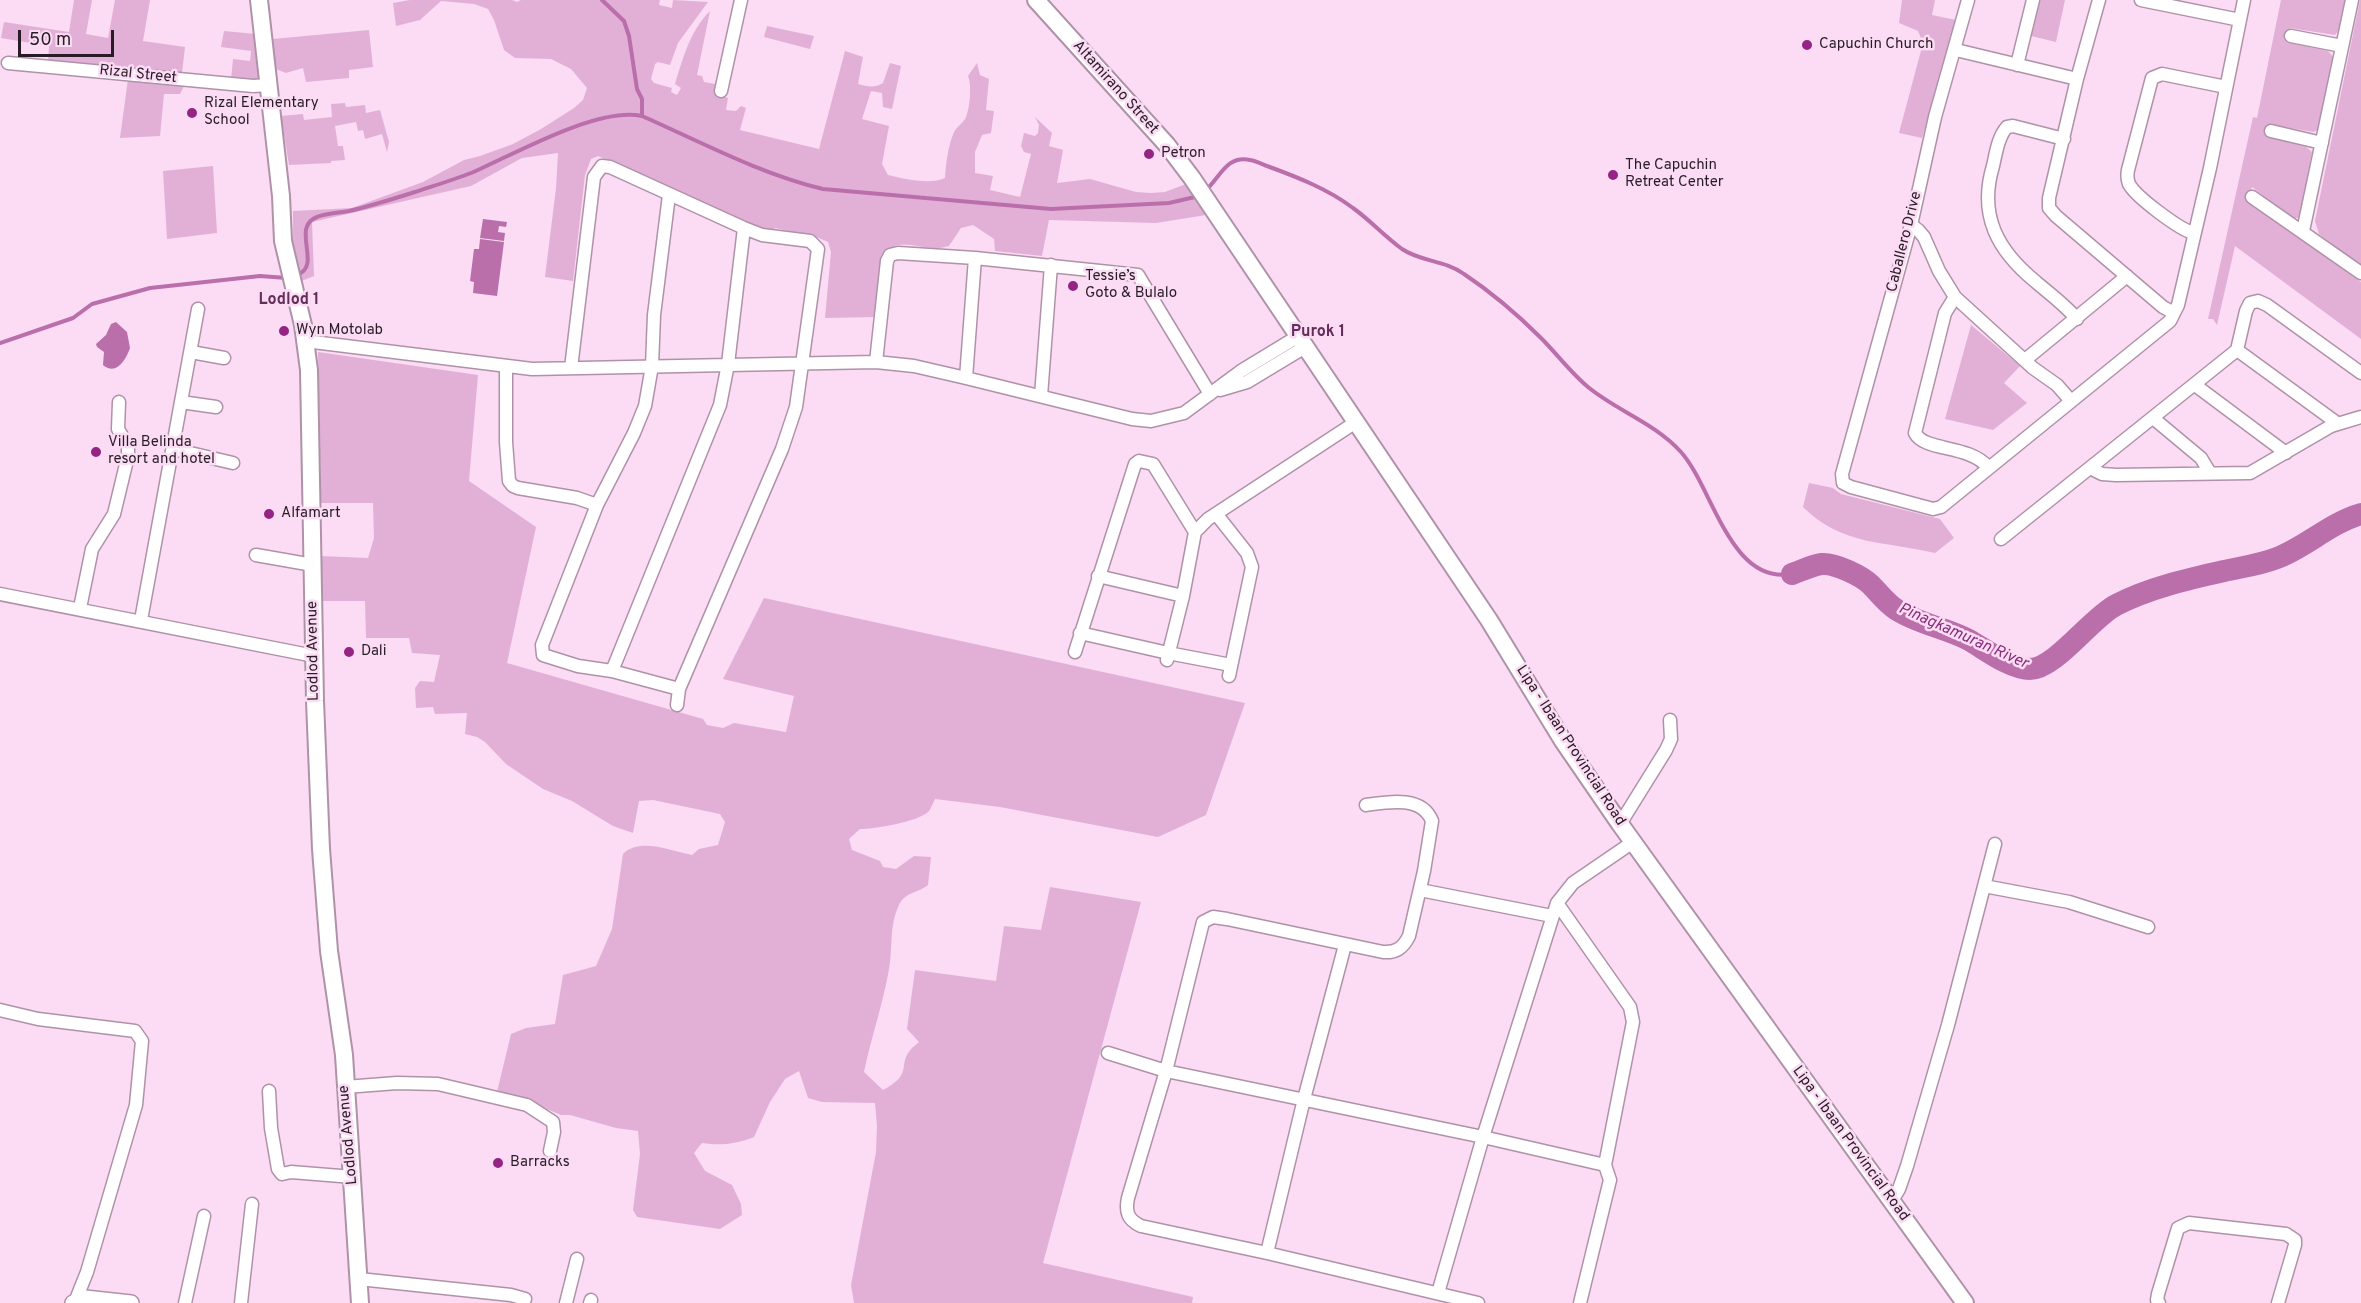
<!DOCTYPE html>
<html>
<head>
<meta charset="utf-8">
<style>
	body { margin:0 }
	#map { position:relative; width:2361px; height:1303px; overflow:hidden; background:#fbdcf4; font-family:Overpass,sans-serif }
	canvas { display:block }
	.scale { position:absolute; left:18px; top:30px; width:96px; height:27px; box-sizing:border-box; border:3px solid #281d26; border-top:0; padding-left:8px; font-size:18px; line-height:21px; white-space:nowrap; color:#281d26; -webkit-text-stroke:4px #fbdcf4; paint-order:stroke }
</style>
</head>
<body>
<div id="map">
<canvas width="2361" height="1303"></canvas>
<div class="scale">50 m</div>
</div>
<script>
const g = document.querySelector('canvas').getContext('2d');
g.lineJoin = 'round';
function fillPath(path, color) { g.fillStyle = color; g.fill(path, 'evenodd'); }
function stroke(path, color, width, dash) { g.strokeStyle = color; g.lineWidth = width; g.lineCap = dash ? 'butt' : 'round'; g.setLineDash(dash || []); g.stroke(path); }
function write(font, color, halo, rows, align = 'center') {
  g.font = font + ' Overpass,sans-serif'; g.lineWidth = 5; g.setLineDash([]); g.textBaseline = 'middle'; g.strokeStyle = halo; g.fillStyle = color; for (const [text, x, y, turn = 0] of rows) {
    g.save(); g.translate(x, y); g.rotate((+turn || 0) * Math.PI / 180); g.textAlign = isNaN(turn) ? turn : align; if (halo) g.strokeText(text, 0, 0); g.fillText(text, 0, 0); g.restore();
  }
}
const green = new Path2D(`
	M 74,0 L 92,0 L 86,34 L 108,38 L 115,0 L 150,0 L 143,41 L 185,47 L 182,73 L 48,61 L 49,46 L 1,38 L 4,22 L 69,32 Z
	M 410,0 L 512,0 L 517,2 L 521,0 L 660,0 L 659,5 L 672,8 L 673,0 L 708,2 L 678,43 L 670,65 L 658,62 L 655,64 L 651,79 L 654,83 L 672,88 L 671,92 L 677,95 L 681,88 L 675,84 C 683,58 690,31 710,11 L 697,75 L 702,76 L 704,82 L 715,84 L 718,78 L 722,79 L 721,95 L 728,98 L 726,110 L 736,111 L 741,106 L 746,108 L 740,130 L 819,149 L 845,51 L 863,57 L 858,84 C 868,87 875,88 883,83 L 890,63 L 901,66 L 892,109 L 883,107 L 882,93 L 871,91 L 862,119 L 889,126 L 882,164 L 888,175 C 904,179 930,185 945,178 C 946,163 948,146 954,132 C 957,126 964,123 966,117 C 970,107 972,85 968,76 L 977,63 L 980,75 L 989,79 L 986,110 L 994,111 L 991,133 L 982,135 L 975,152 L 975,173 L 993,176 L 990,190 L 1020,197 L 1031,154 L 1024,152 L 1021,146 L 1024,133 L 1035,136 L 1038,133 L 1039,125 L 1035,117 L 1052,133 L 1049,146 L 1063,150 L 1057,183 L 1090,179 L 1136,192 L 1151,193 L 1165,192 L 1186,184 L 1206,215 L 1156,223 L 1049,220 L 1042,256 L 995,251 L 994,239 L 973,225 L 961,228 L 949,246 C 944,247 939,249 934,248 C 914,248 896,236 882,257 L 876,317 L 825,318 L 831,252 L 828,242 L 819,238 L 775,228 L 771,234 L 598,156 L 591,159 L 585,175 L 573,281 L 545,277 L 556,188 L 558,153 L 522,158 L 471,186 L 312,222 L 314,276 L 299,282 L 293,249 L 293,211 L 352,208 L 423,182 L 464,160 L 480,156 L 513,144 L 541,129 L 574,108 L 583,100 L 587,88 L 571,69 L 551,59 L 515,58 L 504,50 L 494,20 L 488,9 L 474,4 L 441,1 L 420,20 L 396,26 L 393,3 Z
	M 1902,0 L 1935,0 L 1932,15 L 1956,20 L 1922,138 L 1899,133 L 1923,43 L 1918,31 L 1899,23 Z
	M 2039,0 L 2065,0 L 2056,42 L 2031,36 Z
	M 2281,0 L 2345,0 L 2339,30 L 2335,35 L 2290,28 L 2286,31 L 2284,39 L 2286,42 L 2328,51 L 2333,57 L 2319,130 L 2313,132 L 2273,125 L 2271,126 L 2267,134 L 2269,137 L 2306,147 L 2312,152 L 2300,215 L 2298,218 L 2292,218 L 2252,187 L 2248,200 L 2361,282 L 2361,339 L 2235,246 L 2217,325 L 2213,319 L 2208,319 L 2253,117 L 2257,118 Z
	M 2360,0 L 2361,0 L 2361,266 L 2319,234 L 2315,221 Z
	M 767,26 L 814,36 L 810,49 L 764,37 Z
	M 369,30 L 373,67 L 349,70 L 349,78 L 306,82 L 303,68 L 286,73 L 276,69 L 273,39 Z
	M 224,31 L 256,34 L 261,78 L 258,82 L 231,80 L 233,59 L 250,61 L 251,51 L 221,47 Z
	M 128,79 L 185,84 L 180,94 L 164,94 L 160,136 L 120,138 Z
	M 345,103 L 346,107 L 365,105 L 366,113 L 380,110 L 389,142 L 387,152 L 382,134 L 365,139 L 363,130 L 358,131 L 356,122 L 335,126 L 338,146 L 343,146 L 345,160 L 331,161 L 331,163 L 289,165 L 281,116 L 303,114 L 304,120 L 332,117 L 331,104 Z
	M 213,166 L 217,233 L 167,239 L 163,171 Z
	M 1971,325 L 2020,366 L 2004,383 L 2027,403 L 1993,430 L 1945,419 Z
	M 318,352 L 478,375 L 469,481 L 536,527 L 507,663 L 703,719 L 707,725 L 723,728 L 734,723 L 786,732 L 794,696 L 723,679 L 764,598 L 1245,703 L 1206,815 L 1158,837 L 1000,807 L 935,799 C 933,803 931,809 928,812 C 917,822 875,829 860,829 L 849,839 L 852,850 L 880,861 L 883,867 L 896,869 L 914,856 L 931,857 L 928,885 C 918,893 905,892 899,905 C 889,925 893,948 889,969 C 883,1004 871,1038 864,1072 L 883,1090 C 915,1073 896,1065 912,1048 C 914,1046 917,1044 919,1042 L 907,1029 L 915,970 L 996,981 L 1004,926 L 1041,930 L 1050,887 L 1141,902 L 1043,1263 L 1193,1297 L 1192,1303 L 854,1303 L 851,1285 L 876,1152 L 877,1126 L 875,1103 L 822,1102 L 808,1098 L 799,1071 L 785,1079 L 770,1102 L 754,1137 C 736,1144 721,1146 702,1143 L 694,1153 L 705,1171 L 732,1185 L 741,1204 L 742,1215 L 720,1229 L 637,1217 L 633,1210 L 640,1154 L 638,1131 L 616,1128 L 570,1115 L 561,1115 L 526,1100 L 497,1092 L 511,1034 L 526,1028 L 555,1024 L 563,975 L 596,966 L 612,929 L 623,854 C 640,837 671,851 692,855 L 699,849 L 718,845 L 725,822 L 720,814 L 653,800 L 639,801 L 633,833 L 613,826 L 572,801 L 543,789 L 506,764 L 485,742 L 477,737 L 465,734 L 467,713 L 435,714 L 433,707 L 416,708 L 415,688 L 420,681 L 434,682 L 440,655 L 412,653 L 409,638 L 366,638 L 365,601 L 320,601 L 320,556 L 368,558 L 374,538 L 373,503 L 321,503 Z
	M 1809,483 L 1833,488 L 1841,494 L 1940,519 L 1954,538 L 1935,553 C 1885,541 1842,546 1803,507 Z`);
const water = new Path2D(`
	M 483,219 L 507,222 L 506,227 L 499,226 L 498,232 L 505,233 L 504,241 L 480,238 Z
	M 480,239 L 504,242 L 497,296 L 473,293 L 474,282 L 470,281 L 474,249 L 479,249 Z
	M 116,322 L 127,332 L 130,348 C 126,360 116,376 103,365 L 104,352 L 97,347 L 96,344 L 106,335 L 111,324 Z`);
const stream = new Path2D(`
	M 602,0 L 624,21 L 629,36 L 637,89 L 642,99 L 642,116
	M 1205,191 C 1220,178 1226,155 1250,160 C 1256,161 1262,164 1267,166 C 1297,177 1328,189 1353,208 C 1370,220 1384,236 1402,249 C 1421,262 1445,260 1464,274 C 1491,292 1518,315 1541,338 C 1557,354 1571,373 1588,387 C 1617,411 1655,423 1681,452 C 1713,488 1730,585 1792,574
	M 297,275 C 323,266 290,227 317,217 C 327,213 338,213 349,211 C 371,206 393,199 415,192 C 433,186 453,180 471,173 C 513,155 598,106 642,116 C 701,142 760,174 823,189 L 1051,209 L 1169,203 L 1199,196
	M 0,343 L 73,318 L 92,304 L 150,288 L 260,276 L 287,278`);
const river = new Path2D(`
	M 1792,574 C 1801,571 1812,565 1822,564 C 1835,563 1862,576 1871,585 C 1880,594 1887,604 1897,610 C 1919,624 1946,628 1969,640 C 1985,649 2010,669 2030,669 C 2055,669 2091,618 2116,605 C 2149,588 2188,579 2224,571 C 2242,567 2259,565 2277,558 C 2306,547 2330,523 2361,514`);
const minor = new Path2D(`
	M 1968,0 L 1935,117 L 1911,225 L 1842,474 L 1843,483 L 1851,487 L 1933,509 L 1941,507 L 2170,321 L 2178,305 L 2210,168 L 2244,0
	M 2099,0 L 2077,79 L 2049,198 L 2049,208 L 2056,216 L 2163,307 L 2174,313
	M 2141,0 L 2240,20
	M 2291,36 L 2342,46
	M 1956,50 L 2077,79
	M 8,63 L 253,86 L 269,85
	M 2017,65 L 2033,0
	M 721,91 L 741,0
	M 2271,131 L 2322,143
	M 2064,139 L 2013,126 L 2007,127 C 1998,137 1996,153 1993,166 C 1978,216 1998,251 2036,282 C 2050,294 2065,305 2077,319
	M 669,195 L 654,315 L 652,366 L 645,406 L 634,433 L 597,505 L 542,645 L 543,655 L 578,666 L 612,671 L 679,689
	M 2252,197 L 2361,273
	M 1911,225 L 1918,230 L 1924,237 L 1939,271 L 1955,297 L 2033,368 L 2057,385 L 2071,401
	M 2303,231 L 2352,0
	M 2193,233 C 2179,229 2136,197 2129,184 C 2127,179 2127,175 2128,170 L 2152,78 L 2162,74 L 2226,87
	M 1955,297 L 1945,313 L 1915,433 C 1925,452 1968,444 1988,467
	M 305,341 L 532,369 L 876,362 L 914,366 L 966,378 L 1132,419 L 1151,421 L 1184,413 L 1241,371 L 1297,337
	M 2237,350 L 2337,423
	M 191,352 L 224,358
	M 2025,360 L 2127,276
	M 876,362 L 887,261 L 890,255 L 898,253 L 975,258 L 1138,275 L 1210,394
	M 506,367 L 506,442 L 509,481 L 513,486 L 518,488 L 577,498 L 597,505
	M 571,368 L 594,177 L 602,166 L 610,167 L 744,228 L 762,235 L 810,241 L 818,249 L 796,407 L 782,449 L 679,689 L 677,705
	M 966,378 L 975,258
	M 2195,385 L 2286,453
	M 1220,390 L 1247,382 L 1305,347
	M 1041,396 L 1051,265
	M 181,402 L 216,407
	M 2153,418 L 2201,458 L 2210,473
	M 173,449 L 233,463
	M 2090,468 L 2102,474 L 2116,475 L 2250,473 L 2331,426 L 2361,417
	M 1217,515 L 1247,553 L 1252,567 L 1229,676
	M 2001,539 L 2237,350 L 2246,311 L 2250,303 L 2258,301 L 2267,305 L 2361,373
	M 256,555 L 313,565
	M 1098,576 L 1183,596
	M 0,594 L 314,656
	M 80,608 L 92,549 L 114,514 L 128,456 L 128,446 L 118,429 L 119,402
	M 141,620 L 198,309
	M 1080,633 L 1168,653 L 1231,665
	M 1075,652 L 1135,464 L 1139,461 L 1153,464 L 1195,532
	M 1167,660 L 1183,596 L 1195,532 L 1208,519 L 1356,422
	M 612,671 L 720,405 L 728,364 L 744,228
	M 1366,805 C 1387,802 1422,795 1432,821 L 1424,871 L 1409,936 C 1403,948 1396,953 1383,952 L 1227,919 L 1213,917 L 1203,922 L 1166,1071 L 1128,1198 C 1125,1212 1128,1220 1141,1226 L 1267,1253 L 1478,1303
	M 1620,824 L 1666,750 L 1671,739 L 1670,720
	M 1984,886 L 2069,902 L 2148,927
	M 1420,890 L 1552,916
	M 1557,903 L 1630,1007 L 1633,1022 L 1605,1165 L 1610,1180 L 1580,1303
	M 0,1010 L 38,1019 L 135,1031 L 142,1041 L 136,1105 L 87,1272 L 75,1302
	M 1108,1053 L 1166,1071 L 1483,1137 L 1605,1165
	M 345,1087 L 397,1083 L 438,1084 L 527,1105 L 553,1122 L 554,1132 L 550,1151
	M 269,1091 L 271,1128 L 278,1169 L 282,1174 L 291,1172 L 353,1177
	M 1891,1202 L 1899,1189 L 1907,1166 L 1948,1025 L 1995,844
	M 1267,1253 L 1304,1099 L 1345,945
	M 359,1279 L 511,1295 L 525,1299
	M 1438,1293 L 1483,1137 L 1557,903 L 1573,883 L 1633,842
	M 185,1303 L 204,1216
	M 241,1303 L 252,1204
	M 566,1303 L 577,1259
	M 590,1303 L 591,1300
	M 2159,1303 L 2157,1300 L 2158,1294 L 2178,1228 L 2189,1223 L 2286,1234 L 2295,1240 L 2295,1245 L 2278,1303`);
const tertiary = new Path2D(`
	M 73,1303 L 85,1298 L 131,1303`);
const secondary = new Path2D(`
	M 259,0 L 281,196 L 283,241 L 303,325 L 309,370 L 315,701 L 321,849 L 329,951 L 344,1055 L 360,1303
	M 1036,0 L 1167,145 L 1192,178 L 1489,620 L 1563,741 L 1620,824 L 1965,1303`);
const markers = [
	[1807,45,6,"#932484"],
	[192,113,6,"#932484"],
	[1149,154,6,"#932484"],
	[1613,175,6,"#932484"],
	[1073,286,6,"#932484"],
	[284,331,6,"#932484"],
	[96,452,6,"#932484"],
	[269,514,6,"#932484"],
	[349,652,6,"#932484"],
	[498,1163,6,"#932484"]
];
const poiNames = [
	["Capuchin Church",1819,45],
	["Rizal Elementary",204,104],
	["School",204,121],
	["Petron",1161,154],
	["The Capuchin",1625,166],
	["Retreat Center",1625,183],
	["Tessie’s",1085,277],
	["Goto & Bulalo",1085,294],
	["Wyn Motolab",296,331],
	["Villa Belinda",108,443],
	["resort and hotel",108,460],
	["Alfamart",281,514],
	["Dali",361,652],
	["Barracks",510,1163]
];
const streetNames = [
	["Rizal Street",138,75,6],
	["Altamirano Street",1115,88,48],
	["Caballero Drive",1905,242,-76],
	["Lodlod Avenue",314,651,-91],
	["Lipa - Ibaan Provincial Road",1570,746,57],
	["Lodlod Avenue",349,1135,-95],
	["Lipa - Ibaan Provincial Road",1850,1144,54]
];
const neighbourhoodNames = [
	["Lodlod 1",289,301],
	["Purok 1",1318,333]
];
const waterNames = [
	["Pinagkamuran River",1963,637,24]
];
fillPath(green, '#e2b0d7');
fillPath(water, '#ba6fab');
stroke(stream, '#ba6fab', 4);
stroke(river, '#ba6fab', 22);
stroke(minor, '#af92a8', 15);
stroke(tertiary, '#af92a8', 18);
stroke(secondary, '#af92a8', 20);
stroke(minor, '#fff', 12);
stroke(tertiary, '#fff', 15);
stroke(secondary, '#fff', 16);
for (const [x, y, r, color] of markers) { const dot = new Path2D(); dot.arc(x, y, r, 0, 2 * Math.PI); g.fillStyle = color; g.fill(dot); stroke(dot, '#fbdcf4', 2); }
write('15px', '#281d26', '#fbdcf4', poiNames, 'left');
write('15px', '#281d26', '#fbdcf4', streetNames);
write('bold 16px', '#642e5b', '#fbdcf4', neighbourhoodNames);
write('italic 16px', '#872d79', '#fbdcf4', waterNames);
</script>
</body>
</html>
